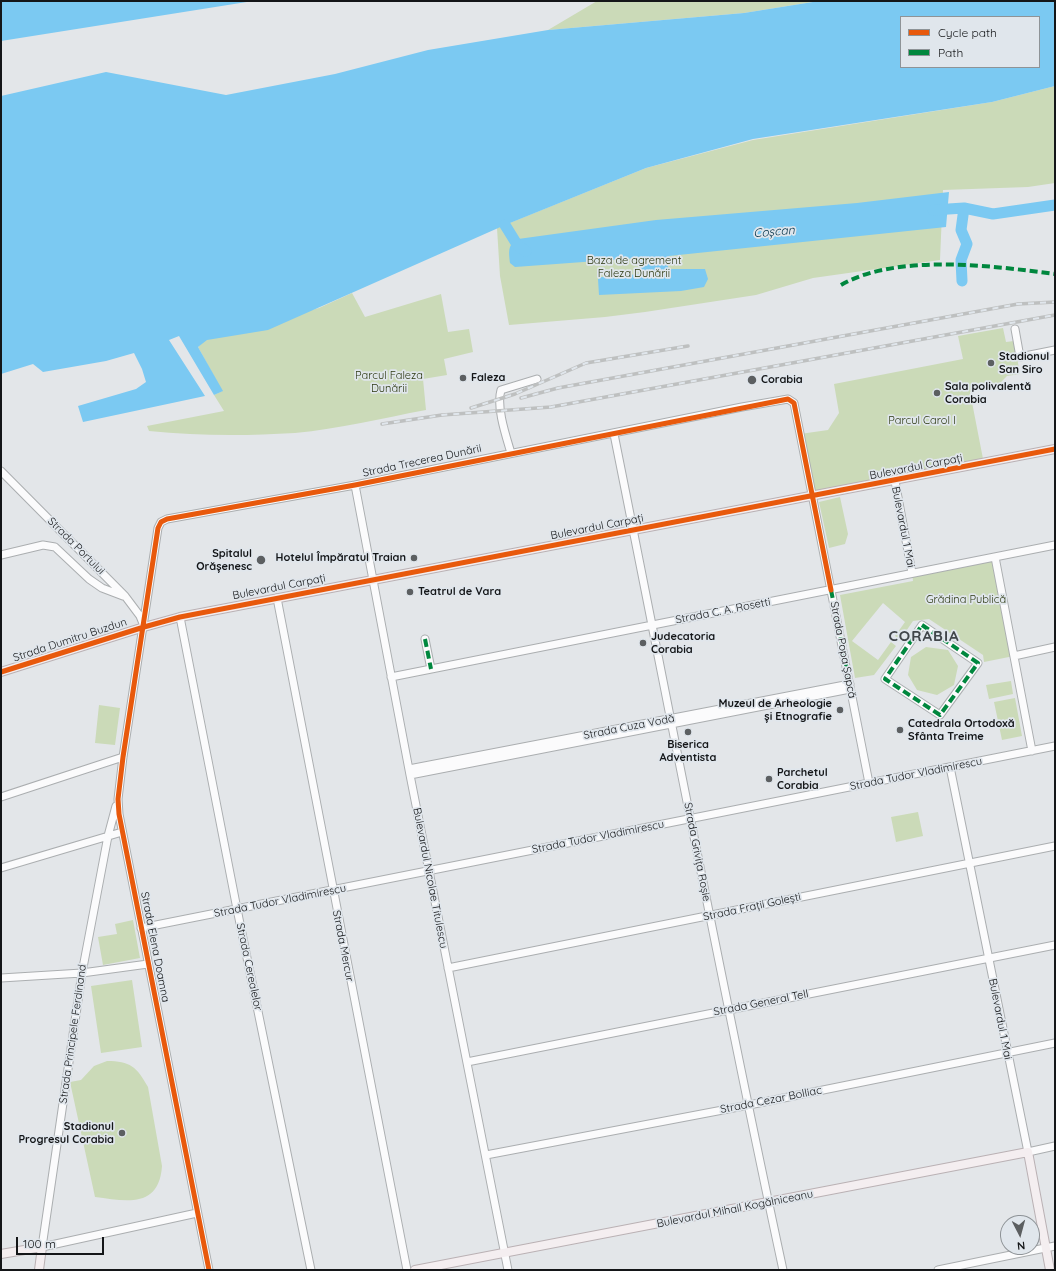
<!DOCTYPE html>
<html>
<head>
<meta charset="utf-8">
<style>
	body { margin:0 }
	#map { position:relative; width:1056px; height:1271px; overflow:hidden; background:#e3e6e9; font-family:Quicksand,sans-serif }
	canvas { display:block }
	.frame { position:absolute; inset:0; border:2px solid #141618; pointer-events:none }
	.legend { position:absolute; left:900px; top:16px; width:140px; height:52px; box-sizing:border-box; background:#e0e6ec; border:1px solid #8e9397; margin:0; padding:5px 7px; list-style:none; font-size:12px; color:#141618 }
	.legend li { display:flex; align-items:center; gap:8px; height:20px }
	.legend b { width:20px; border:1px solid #8e9397 }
	.north { position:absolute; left:1000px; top:1215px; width:40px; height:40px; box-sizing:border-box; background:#e0e6ec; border:1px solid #8e9397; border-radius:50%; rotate:174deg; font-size:11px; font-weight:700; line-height:16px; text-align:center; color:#141618 }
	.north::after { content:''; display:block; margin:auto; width:14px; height:18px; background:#5c5f61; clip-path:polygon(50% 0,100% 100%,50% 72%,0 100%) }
	.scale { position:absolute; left:16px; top:1237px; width:88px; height:18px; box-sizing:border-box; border:2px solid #141618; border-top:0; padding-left:5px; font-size:12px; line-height:14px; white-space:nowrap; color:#141618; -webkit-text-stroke:3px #e0e6ec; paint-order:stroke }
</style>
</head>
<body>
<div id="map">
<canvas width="1056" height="1271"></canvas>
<div class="frame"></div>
<ul class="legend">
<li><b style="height:5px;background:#e8590c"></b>Cycle path</li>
<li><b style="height:5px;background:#00873e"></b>Path</li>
</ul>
<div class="north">N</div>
<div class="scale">100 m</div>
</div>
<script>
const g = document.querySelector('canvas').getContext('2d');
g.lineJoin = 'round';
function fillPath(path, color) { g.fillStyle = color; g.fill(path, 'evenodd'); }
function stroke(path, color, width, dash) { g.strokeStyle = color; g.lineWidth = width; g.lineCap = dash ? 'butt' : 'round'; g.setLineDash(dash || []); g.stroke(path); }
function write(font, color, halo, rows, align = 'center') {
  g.font = font + ' Quicksand,sans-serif'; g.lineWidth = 3.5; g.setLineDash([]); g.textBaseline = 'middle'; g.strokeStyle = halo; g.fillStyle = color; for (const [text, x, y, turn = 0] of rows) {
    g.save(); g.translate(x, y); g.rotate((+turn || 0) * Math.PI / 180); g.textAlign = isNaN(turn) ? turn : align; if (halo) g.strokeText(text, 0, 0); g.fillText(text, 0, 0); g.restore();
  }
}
const green = new Path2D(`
	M 597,1 L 819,1 L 744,13 L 548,30 Z
	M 1055,86 L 1055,183 L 1028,187 L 943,190 L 940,260 L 813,278 L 756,295 L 645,312 L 605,317 L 509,325 L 500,276 L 497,228 L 646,168 L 753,140 L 992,102 Z
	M 352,293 L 365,317 L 441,294 L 448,332 L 469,329 L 473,352 L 444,359 L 447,375 L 423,379 L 426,410 C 383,418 339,429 295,433 C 246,436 197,436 149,431 L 147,426 L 224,411 L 214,395 L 222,391 L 198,347 L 208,337 L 319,308 Z
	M 1003,328 L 1006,342 L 1014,341 L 1020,374 L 1007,376 L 996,387 L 970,392 L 984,464 L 813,497 L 800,434 L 828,430 L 839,413 L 834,384 L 963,359 L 958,336 Z
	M 840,497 L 848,534 L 845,544 L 829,548 L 819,502 Z
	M 995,557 L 1014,656 L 984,662 L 983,655 L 929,619 L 913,621 L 900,640 L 895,636 L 905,622 L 883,603 L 852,641 L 878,660 L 891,642 L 896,646 L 874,675 L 855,678 L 840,595 L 913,581 L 912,573 Z
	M 926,647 L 948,650 L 958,666 L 954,685 L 937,695 L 917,690 L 908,675 L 911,657 Z
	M 1011,681 L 1013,694 L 989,699 L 986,685 Z
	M 1015,698 L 1022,736 L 1002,740 L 994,702 Z
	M 99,705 L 120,708 L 115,745 L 95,743 Z
	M 918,812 L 923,836 L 896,842 L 891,817 Z
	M 133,920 L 140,958 L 103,965 L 98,937 L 117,934 L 115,924 Z
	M 132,980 L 142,1047 L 101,1053 L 91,986 Z
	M 107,1061 C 130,1061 137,1067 148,1087 L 162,1166 C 159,1209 126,1201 95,1197 L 70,1082 L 81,1080 L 94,1066 Z`);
const water = new Path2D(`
	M 1,1 L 253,1 L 1,41 Z
	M 819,1 L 1055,1 L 1055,86 L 992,102 L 753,139 L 646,168 L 505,225 L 268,330 L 207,340 L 198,347 L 223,391 L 214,395 L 179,336 L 169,340 L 205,396 L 83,422 L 78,406 L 136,389 L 146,382 L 142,369 L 134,353 L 106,361 L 43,372 L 33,364 L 1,374 L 1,96 L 106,72 L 226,95 L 335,74 L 428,50 L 548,30 L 744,13 ZM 901,17 L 1039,17 L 1039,67 L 901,67 Z
	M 949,192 L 946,227 L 669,256 L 667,264 L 669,269 L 705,269 L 708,279 L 704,287 L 681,291 L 599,295 L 598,279 L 601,277 L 640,274 L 641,264 L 638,258 L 515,267 L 510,263 C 509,252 507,245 518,239 L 656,220 L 857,203 Z`);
const river = new Path2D(`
	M 933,210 L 964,208 L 993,214 L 1055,205
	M 505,225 L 518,246 L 526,251
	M 962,281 L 961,260 L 967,244 L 961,230 L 964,208`);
const minor = new Path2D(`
	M 1015,329 L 1020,357 L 1055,350
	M 614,434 C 670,713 723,992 783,1270
	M 511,453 C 506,436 496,407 501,390 L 537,379
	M 1,471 L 125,596 L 140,616 L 144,626
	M 895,481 L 912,573
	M 355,485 L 410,775 L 508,1270
	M 1,555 L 43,545 L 55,547 L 89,579 L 102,588 L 123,596
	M 995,557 L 1032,751
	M 277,598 L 407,1270
	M 180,617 L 237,909 L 311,1270
	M 922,625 L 978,663 L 940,715 L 885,679 Z
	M 425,639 L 431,669
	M 1014,656 L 1055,647
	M 391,677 L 1055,545
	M 950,767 L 1028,1152 L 1055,1146
	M 409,769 L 850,684
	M 410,775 L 850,689
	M 1,797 L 123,757
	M 116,806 L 108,836 L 82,973 L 42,1247 L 197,1213
	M 1,868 L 122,832
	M 141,928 L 1055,746
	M 448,968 L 1055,846
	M 1,978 L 82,973 L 148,964
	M 467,1062 L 1055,945
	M 486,1155 L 749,1105 L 1055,1043
	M 209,1270 L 119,814 L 118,799 L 123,757 L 158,528 L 161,522 L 167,519 L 355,485 L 742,407 L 788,399 L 794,403 L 869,783
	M 938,1270 L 1055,1246`);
const major = new Path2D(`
	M 1,672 L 144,627 L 180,617 L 1055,449
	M 1,1254 L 42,1247 L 39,1270
	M 415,1270 L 1028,1152 L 1050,1270`);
const rail = new Path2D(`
	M 521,398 L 558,388 L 1018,304 L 1055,302
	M 471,408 L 515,394 L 586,363 L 688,346
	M 382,424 L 442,415 L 551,407 L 1055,315`);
const quiet = new Path2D(`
	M 841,285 C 896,253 994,266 1055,274
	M 831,590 L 850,684
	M 922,625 L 978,663 L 940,715 L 885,679 Z
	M 425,639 L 431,669`);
const cycleway = new Path2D(`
	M 1,672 L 144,627 L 180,617 L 1055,449
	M 209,1270 L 119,814 L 118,799 L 123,757 L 158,528 L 161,522 L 167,519 L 355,485 L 788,399 L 794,403 L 831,590`);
const markers = [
	[991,363,4,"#5c5f61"],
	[463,378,4,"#5c5f61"],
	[752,380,5,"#5c5f61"],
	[937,393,4,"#5c5f61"],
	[414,558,4,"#5c5f61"],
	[261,560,5,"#5c5f61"],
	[410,592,4,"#5c5f61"],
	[643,643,4,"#5c5f61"],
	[840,710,4,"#5c5f61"],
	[900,730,4,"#5c5f61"],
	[688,732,4,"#5c5f61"],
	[769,779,4,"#5c5f61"],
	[122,1133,4,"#5c5f61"]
];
const parkNames = [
	["Baza de agrement",634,261],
	["Faleza Dunării",634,274],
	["Parcul Faleza",389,376],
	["Dunării",389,389],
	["Parcul Carol I",922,421],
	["Grădina Publică",966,600]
];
const poiNames = [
	["Stadionul",999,357],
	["San Siro",999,370],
	["Faleza",471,378],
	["Corabia",761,380],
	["Sala polivalentă",945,387],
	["Corabia",945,400],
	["Spitalul",252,554,"right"],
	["Orășenesc",252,567,"right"],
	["Hotelul Împăratul Traian",406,558,"right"],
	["Teatrul de Vara",418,592],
	["Judecatoria",651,637],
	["Corabia",651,650],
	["Muzeul de Arheologie",832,704,"right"],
	["și Etnografie",832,717,"right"],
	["Catedrala Ortodoxă",908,724],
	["Sfânta Treime",908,737],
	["Biserica",688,745,"center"],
	["Adventista",688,758,"center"],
	["Parchetul",777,773],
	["Corabia",777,786],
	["Stadionul",114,1127,"right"],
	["Progresul Corabia",114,1140,"right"]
];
const streetNames = [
	["Strada Trecerea Dunării",422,461,-12],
	["Bulevardul Carpați",916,467,-11],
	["Bulevardul Carpați",597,527,-11],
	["Bulevardul 1 Mai",903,527,79],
	["Strada Portului",76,546,45],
	["Bulevardul Carpați",279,587,-11],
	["Strada C. A. Rosetti",723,611,-11],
	["Strada Dumitru Buzdun",70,640,-18],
	["Strada Popa Șapcă",843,650,79],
	["Strada Cuza Vodă",629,727,-11],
	["Strada Tudor Vladimirescu",916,774,-11],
	["Strada Tudor Vladimirescu",598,837,-11],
	["Strada Grivița Roșie",697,852,79],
	["Bulevardul Nicolae Titulescu",430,878,79],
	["Strada Tudor Vladimirescu",280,901,-11],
	["Strada Frații Golești",752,907,-12],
	["Strada Mercur",343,946,79],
	["Strada Elena Doamna",155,947,79],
	["Strada Cerealelor",249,967,78],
	["Strada General Tell",761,1003,-11],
	["Bulevardul 1 Mai",1000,1019,79],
	["Strada Principele Ferdinand",73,1034,-82],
	["Strada Cezar Bolliac",771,1100,-11],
	["Bulevardul Mihail Kogălniceanu",735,1209,-11]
];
const waterNames = [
	["Coșcan",774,232,-5]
];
const districtNames = [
	["CORABIA",924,636]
];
fillPath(green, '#cbdab8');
fillPath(water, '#7bc9f2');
stroke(river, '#7bc9f2', 11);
stroke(minor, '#abaeb0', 9);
stroke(major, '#bab1b4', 10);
stroke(minor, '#fbfbfc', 7);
stroke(major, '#f4eef0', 8);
stroke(rail, '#bec0c0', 3.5);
stroke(rail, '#e0e6ec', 2, [6]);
stroke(quiet, '#00873e', 4, [8, 4]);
stroke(cycleway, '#e8590c', 5);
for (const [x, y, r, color] of markers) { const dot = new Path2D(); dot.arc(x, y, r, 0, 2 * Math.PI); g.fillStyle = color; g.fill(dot); stroke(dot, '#e0e6ec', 1.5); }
write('11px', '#2b3810', '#e0e6ec', parkNames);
write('bold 11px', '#141618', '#e0e6ec', poiNames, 'left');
write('11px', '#141618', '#e0e6ec', streetNames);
write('italic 12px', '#002f46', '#e0e6ec', waterNames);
g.letterSpacing = '1px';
write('bold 15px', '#41464a', '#e0e6ec', districtNames);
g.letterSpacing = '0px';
</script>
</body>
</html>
